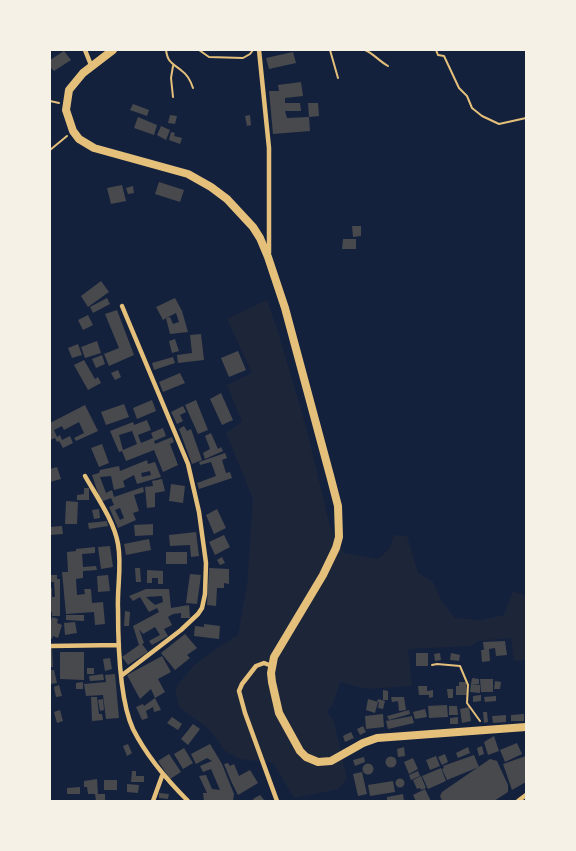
<!DOCTYPE html>
<html>
<head>
<meta charset="utf-8">
<style>
	body { margin:0 }
	#map { position:relative; width:576px; height:851px; overflow:hidden; background:#14213d; font-family:"Asap Condensed",sans-serif }
	canvas { display:block }
	.frame { position:absolute; inset:0; border:51px solid #f6f1e7; pointer-events:none }
</style>
</head>
<body>
<div id="map">
<canvas width="576" height="851"></canvas>
<div class="frame"></div>
</div>
<script>
const g = document.querySelector('canvas').getContext('2d');
g.lineJoin = 'round';
function fillPath(path, color) { g.fillStyle = color; g.fill(path, 'evenodd'); }
function stroke(path, color, width, dash) { g.strokeStyle = color; g.lineWidth = width; g.lineCap = dash ? 'butt' : 'round'; g.setLineDash(dash || []); g.stroke(path); }
const green = new Path2D(`
	M 267,300 L 278,332 L 305,423 L 330,526 L 344,553 L 378,559 L 389,549 L 394,535 L 407,536 L 418,573 L 433,582 L 442,602 L 455,618 L 481,620 L 504,615 L 513,591 L 526,596 L 526,660 L 514,661 L 511,638 L 479,641 L 471,646 L 408,649 L 412,686 L 367,689 L 340,682 L 333,704 L 327,712 L 334,721 L 347,779 L 339,789 L 294,798 L 273,763 L 240,759 L 225,751 L 208,728 L 179,707 L 175,690 C 192,662 211,652 238,635 L 247,585 L 253,499 L 226,433 L 242,422 L 227,385 L 252,373 L 227,319 Z`);
const building = new Path2D(`
	M 64,51 L 71,60 L 54,71 L 51,68 L 50,69 L 50,60 Z
	M 293,52 L 296,63 L 269,69 L 266,58 Z
	M 301,82 L 303,96 L 285,98 L 285,103 L 300,103 L 301,111 L 285,111 L 287,118 L 309,117 L 308,103 L 318,103 L 319,116 L 309,117 L 310,131 L 273,134 L 269,91 L 279,91 L 278,85 Z
	M 133,104 L 149,110 L 147,116 L 130,110 Z
	M 170,115 L 177,116 L 175,124 L 168,123 Z
	M 250,115 L 251,125 L 247,126 L 245,116 Z
	M 138,117 L 157,125 L 154,135 L 134,128 Z
	M 161,126 L 170,130 L 166,140 L 157,135 Z
	M 171,132 L 175,133 L 174,136 L 182,138 L 180,144 L 169,140 Z
	M 159,182 L 184,190 L 180,202 L 155,194 Z
	M 122,185 L 126,201 L 111,204 L 107,188 Z
	M 133,186 L 134,193 L 128,194 L 126,188 Z
	M 352,226 L 361,226 L 361,236 L 353,237 Z
	M 343,239 L 356,239 L 356,249 L 342,249 Z
	M 101,281 L 109,292 L 88,307 L 81,296 Z
	M 107,298 L 110,304 L 93,313 L 90,307 Z
	M 175,298 L 182,311 L 188,332 L 170,334 L 166,318 L 163,320 L 156,307 ZM 176,313 L 179,322 L 173,324 L 170,317 L 166,318 Z
	M 117,310 L 134,355 L 109,366 L 104,354 L 119,348 L 105,314 Z
	M 88,315 L 93,325 L 83,330 L 78,320 Z
	M 201,334 L 204,360 L 178,363 L 177,355 L 192,353 L 190,335 Z
	M 175,339 L 179,351 L 172,353 L 169,341 Z
	M 97,341 L 101,353 L 85,358 L 81,347 Z
	M 78,344 L 82,355 L 72,358 L 68,348 Z
	M 238,351 L 246,370 L 229,377 L 221,358 Z
	M 102,355 L 105,364 L 96,368 L 92,359 Z
	M 173,357 L 175,363 L 154,370 L 152,363 Z
	M 84,360 L 95,379 L 98,377 L 101,383 L 88,390 L 74,365 Z
	M 118,370 L 121,377 L 115,380 L 111,373 Z
	M 180,373 L 185,383 L 163,392 L 159,382 Z
	M 221,393 L 233,420 L 222,425 L 210,399 Z
	M 152,400 L 156,411 L 137,419 L 133,408 Z
	M 196,400 L 208,430 L 198,434 L 185,405 Z
	M 124,404 L 129,417 L 106,425 L 101,412 Z
	M 85,405 L 98,431 L 76,441 L 74,438 L 84,433 L 79,422 L 64,430 L 62,426 L 54,430 L 57,437 L 60,435 L 62,440 L 70,436 L 73,443 L 63,448 L 59,441 L 57,442 L 55,438 L 50,440 L 50,423 Z
	M 183,406 L 186,412 L 180,415 L 183,421 L 177,424 L 171,412 Z
	M 147,420 L 151,430 L 138,435 L 141,443 L 153,438 L 151,433 L 163,428 L 166,436 L 154,441 L 155,444 L 172,437 L 174,442 L 170,444 L 178,465 L 163,472 L 154,450 L 126,461 L 122,451 L 119,452 L 110,431 L 133,422 L 134,425 ZM 132,431 L 137,444 L 123,450 L 119,435 Z
	M 184,426 L 187,431 L 191,429 L 202,460 L 192,464 L 179,429 Z
	M 211,433 L 218,449 L 221,447 L 223,451 L 205,459 L 203,453 L 210,449 L 205,436 Z
	M 102,444 L 109,463 L 99,467 L 91,448 Z
	M 225,453 L 227,458 L 222,460 L 226,473 L 230,472 L 232,478 L 199,489 L 197,483 L 216,476 L 211,462 L 200,465 L 199,462 Z
	M 147,460 L 148,464 L 155,462 L 161,477 L 137,484 L 134,475 L 123,481 L 125,487 L 114,490 L 111,476 L 100,477 L 106,493 L 112,490 L 114,497 L 143,487 L 144,492 L 134,495 L 139,511 L 133,513 L 136,520 L 118,528 L 109,507 L 114,505 L 111,498 L 101,502 L 92,475 L 99,473 L 100,470 L 119,466 L 120,471 ZM 150,471 L 151,475 L 142,477 L 141,473 ZM 120,508 L 124,518 L 120,520 L 115,510 Z
	M 57,467 L 61,479 L 50,482 L 50,469 Z
	M 162,479 L 165,491 L 155,493 L 155,507 L 147,508 L 145,487 L 153,486 L 152,481 Z
	M 171,484 L 185,486 L 183,503 L 169,501 Z
	M 84,488 L 89,488 L 89,500 L 77,500 L 77,495 L 84,494 Z
	M 66,501 L 78,502 L 77,524 L 65,524 Z
	M 99,509 L 100,518 L 94,519 L 92,510 Z
	M 217,509 L 226,528 L 214,534 L 206,515 Z
	M 107,521 L 108,526 L 89,529 L 88,523 Z
	M 153,524 L 153,535 L 135,536 L 134,525 Z
	M 62,526 L 63,534 L 50,535 L 50,527 Z
	M 196,532 L 199,556 L 191,557 L 190,545 L 170,546 L 169,535 Z
	M 224,535 L 230,547 L 215,555 L 209,542 Z
	M 149,539 L 151,550 L 126,555 L 124,544 Z
	M 110,546 L 113,567 L 101,569 L 98,547 Z
	M 95,547 L 95,553 L 82,554 L 83,567 L 96,566 L 97,570 L 83,571 L 83,578 L 76,579 L 77,595 L 85,594 L 84,589 L 91,589 L 92,603 L 103,602 L 105,624 L 95,625 L 94,612 L 66,614 L 62,572 L 68,572 L 67,552 L 76,551 L 76,549 Z
	M 166,552 L 187,552 L 187,564 L 166,564 Z
	M 222,557 L 225,563 L 220,565 L 217,560 Z
	M 135,568 L 140,568 L 141,582 L 136,582 Z
	M 209,568 L 229,569 L 229,584 L 224,583 L 224,588 L 217,588 L 216,606 L 207,605 Z
	M 147,570 L 163,571 L 163,584 L 158,584 L 158,578 L 152,578 L 152,583 L 147,583 Z
	M 190,574 L 201,575 L 197,604 L 186,603 Z
	M 50,575 L 57,575 L 57,579 L 60,579 L 60,616 L 52,616 L 52,612 L 50,612 L 50,588 L 52,588 L 52,597 L 55,597 L 54,582 L 50,582 Z
	M 108,575 L 110,591 L 98,592 L 97,576 Z
	M 146,589 L 169,589 L 171,608 L 189,605 L 190,618 L 181,618 L 181,613 L 173,614 L 168,617 L 172,625 L 164,629 L 168,636 L 152,645 L 149,641 L 160,635 L 155,627 L 143,634 L 139,629 L 144,643 L 142,644 L 148,652 L 128,665 L 122,657 L 139,645 L 133,626 L 159,612 L 157,608 L 149,612 L 140,597 L 133,601 L 129,596 ZM 162,596 L 163,602 L 155,605 L 146,597 Z
	M 125,611 L 130,612 L 129,626 L 124,626 Z
	M 66,615 L 84,615 L 84,621 L 66,620 Z
	M 52,617 L 58,619 L 57,623 L 62,625 L 58,638 L 53,636 L 52,639 L 50,638 L 50,624 Z
	M 75,622 L 77,633 L 65,635 L 64,623 Z
	M 204,624 L 220,626 L 219,639 L 194,636 L 195,626 L 204,627 Z
	M 185,634 L 197,648 L 187,655 L 190,658 L 175,670 L 161,653 Z
	M 505,641 L 507,655 L 496,656 L 495,648 L 489,649 L 490,661 L 482,662 L 481,650 L 484,650 L 483,642 Z
	M 50,646 L 52,646 L 53,667 L 50,667 Z
	M 60,652 L 84,652 L 84,680 L 60,679 Z
	M 416,653 L 428,653 L 428,666 L 416,666 Z
	M 440,653 L 441,660 L 435,661 L 434,654 Z
	M 451,653 L 460,655 L 459,661 L 450,660 Z
	M 162,656 L 171,672 L 158,679 L 165,692 L 155,698 L 151,689 L 140,699 L 127,675 Z
	M 110,658 L 112,669 L 105,671 L 103,659 Z
	M 87,668 L 94,668 L 94,674 L 87,674 Z
	M 50,670 L 54,670 L 57,683 L 50,684 Z
	M 103,674 L 104,680 L 90,681 L 89,676 Z
	M 115,674 L 119,718 L 106,719 L 103,695 L 86,696 L 84,684 L 106,682 L 105,675 Z
	M 472,678 L 479,679 L 479,684 L 471,684 Z
	M 480,679 L 493,679 L 493,692 L 481,692 Z
	M 495,681 L 501,682 L 500,689 L 494,689 Z
	M 83,682 L 83,689 L 76,689 L 76,683 Z
	M 459,682 L 466,682 L 467,695 L 456,695 L 456,686 L 459,686 Z
	M 471,684 L 480,685 L 480,693 L 470,692 Z
	M 59,685 L 62,696 L 56,697 L 54,687 Z
	M 418,686 L 427,686 L 427,691 L 433,690 L 433,697 L 429,698 L 429,695 L 419,695 Z
	M 447,689 L 453,689 L 453,698 L 448,698 Z
	M 383,690 L 388,691 L 388,700 L 383,700 Z
	M 481,695 L 481,701 L 473,702 L 473,696 Z
	M 496,696 L 496,701 L 485,702 L 484,697 Z
	M 91,697 L 97,697 L 99,714 L 102,714 L 103,720 L 92,721 Z
	M 391,697 L 404,697 L 406,710 L 399,711 L 398,701 L 392,702 Z
	M 155,698 L 161,710 L 154,712 L 153,707 L 146,711 L 148,718 L 142,720 L 136,707 L 143,704 L 144,706 Z
	M 103,699 L 104,710 L 100,711 L 98,700 Z
	M 368,699 L 378,702 L 375,713 L 366,710 Z
	M 378,699 L 385,701 L 383,709 L 378,708 L 379,702 L 377,702 Z
	M 447,705 L 448,717 L 429,718 L 428,706 Z
	M 449,706 L 457,706 L 458,715 L 449,715 Z
	M 469,707 L 471,721 L 462,723 L 460,709 Z
	M 425,709 L 427,717 L 415,719 L 413,712 Z
	M 60,710 L 63,721 L 57,723 L 54,712 Z
	M 409,710 L 410,714 L 389,720 L 387,716 Z
	M 483,712 L 487,712 L 488,722 L 484,723 Z
	M 383,714 L 384,727 L 366,729 L 365,716 Z
	M 524,714 L 524,721 L 511,721 L 511,715 Z
	M 506,715 L 506,722 L 493,723 L 492,716 Z
	M 412,716 L 414,723 L 388,729 L 386,721 Z
	M 172,717 L 182,724 L 178,730 L 167,723 Z
	M 458,717 L 458,724 L 450,724 L 450,718 Z
	M 193,724 L 200,729 L 188,745 L 181,739 Z
	M 363,726 L 366,732 L 360,735 L 357,729 Z
	M 351,732 L 354,738 L 345,742 L 343,736 Z
	M 494,736 L 499,751 L 488,755 L 484,742 Z
	M 517,743 L 522,754 L 505,762 L 500,750 Z
	M 128,744 L 132,753 L 127,756 L 123,746 Z
	M 210,744 L 222,764 L 234,794 L 233,801 L 204,801 L 203,793 L 207,793 L 199,776 L 206,775 L 212,789 L 220,790 L 211,769 L 203,772 L 200,766 L 212,761 L 207,758 L 196,764 L 191,754 Z
	M 482,746 L 484,754 L 479,756 L 477,748 Z
	M 404,747 L 405,756 L 398,757 L 397,749 Z
	M 468,747 L 470,753 L 458,758 L 456,753 Z
	M 184,748 L 193,763 L 183,769 L 174,754 Z
	M 169,754 L 181,772 L 170,779 L 158,761 Z
	M 445,754 L 448,762 L 442,765 L 438,757 Z
	M 474,755 L 479,767 L 447,780 L 442,769 L 444,768 L 443,766 Z
	M 436,756 L 440,766 L 430,770 L 426,760 Z
	M 526,756 L 526,782 L 512,790 L 503,764 Z
	M385.5 762a5.5 5.5 0 1 1 11 0a5.5 5.5 0 1 1-11 0Z
	M 364,757 L 365,762 L 355,766 L 353,760 Z
	M 413,758 L 418,769 L 409,774 L 404,762 Z
	M 490,759 L 497,761 L 508,785 L 508,792 L 494,801 L 442,801 L 440,796 L 442,792 Z
	M 228,763 L 230,766 L 234,764 L 239,776 L 250,770 L 258,783 L 238,795 L 231,781 L 224,764 Z
	M362.5 769a5.5 5.5 0 1 1 11 0a5.5 5.5 0 1 1-11 0Z
	M 441,768 L 446,781 L 428,789 L 422,776 Z
	M 132,771 L 136,771 L 136,776 L 144,776 L 144,782 L 131,782 Z
	M 418,771 L 420,776 L 411,780 L 409,775 Z
	M 362,772 L 367,794 L 358,796 L 353,774 Z
	M 421,776 L 426,788 L 421,790 L 420,788 L 417,789 L 413,780 Z
	M395.5 783a4.5 4.5 0 1 1 9 0a4.5 4.5 0 1 1-9 0Z
	M 97,779 L 98,794 L 105,794 L 105,801 L 96,801 L 95,794 L 88,794 L 87,787 L 84,787 L 84,781 Z
	M 104,780 L 117,780 L 117,790 L 104,790 Z
	M 393,781 L 395,792 L 370,796 L 368,785 Z
	M 127,784 L 139,785 L 138,793 L 127,792 Z
	M 80,787 L 80,794 L 67,794 L 67,788 Z
	M 425,789 L 431,801 L 416,801 L 413,795 Z
	M 159,793 L 169,794 L 168,799 L 159,798 Z
	M 403,794 L 404,801 L 387,801 L 387,797 Z
	M 260,795 L 265,801 L 254,801 L 253,799 Z`);
const path = new Path2D(`
	M 166,50 C 168,64 173,63 182,71 C 188,75 191,82 193,88
	M 199,50 L 209,57 L 243,58 L 250,54 L 253,50
	M 330,50 L 338,78
	M 365,50 C 374,54 379,61 388,66
	M 436,50 L 438,55 L 444,56 L 459,88 L 467,96 L 472,108 L 482,116 L 499,124 L 526,118
	M 173,66 L 171,78 L 173,97
	M 50,101 L 59,103
	M 50,150 L 67,136
	M 432,665 L 437,664 L 460,666 L 468,685 L 467,703 L 480,721`);
const minor = new Path2D(`
	M 85,50 L 91,65
	M 259,50 L 269,148 L 269,253
	M 85,476 C 97,497 114,521 118,544 C 122,566 117,587 118,609 C 118,642 119,699 133,729 C 147,757 166,779 188,801
	M 50,646 L 119,645
	M 272,666 L 264,663 L 256,666 L 242,684 L 239,691 L 245,713 L 277,801
	M 121,676 L 181,630 L 198,614 L 202,608 L 205,594 L 206,563 L 199,512 L 188,464 L 122,306
	M 153,801 L 162,776
	M 518,801 L 526,795`);
const primary = new Path2D(`
	M 113,50 L 83,73 L 69,90 L 66,110 L 73,131 L 79,139 L 94,148 L 188,174 L 211,187 L 227,199 L 253,227 L 260,238 L 268,257 L 285,308 L 331,479 L 338,506 L 339,537 L 336,548 L 323,575 L 274,657 L 271,673 L 272,682 L 279,713 L 300,751 L 306,757 L 318,762 L 331,761 L 363,743 L 377,738 L 526,727`);
fillPath(green, '#1d2539');
fillPath(building, '#48494c');
stroke(path, '#e5c07b', 2);
stroke(minor, '#e5c07b', 4.5);
stroke(primary, '#e5c07b', 8);
</script>
</body>
</html>
